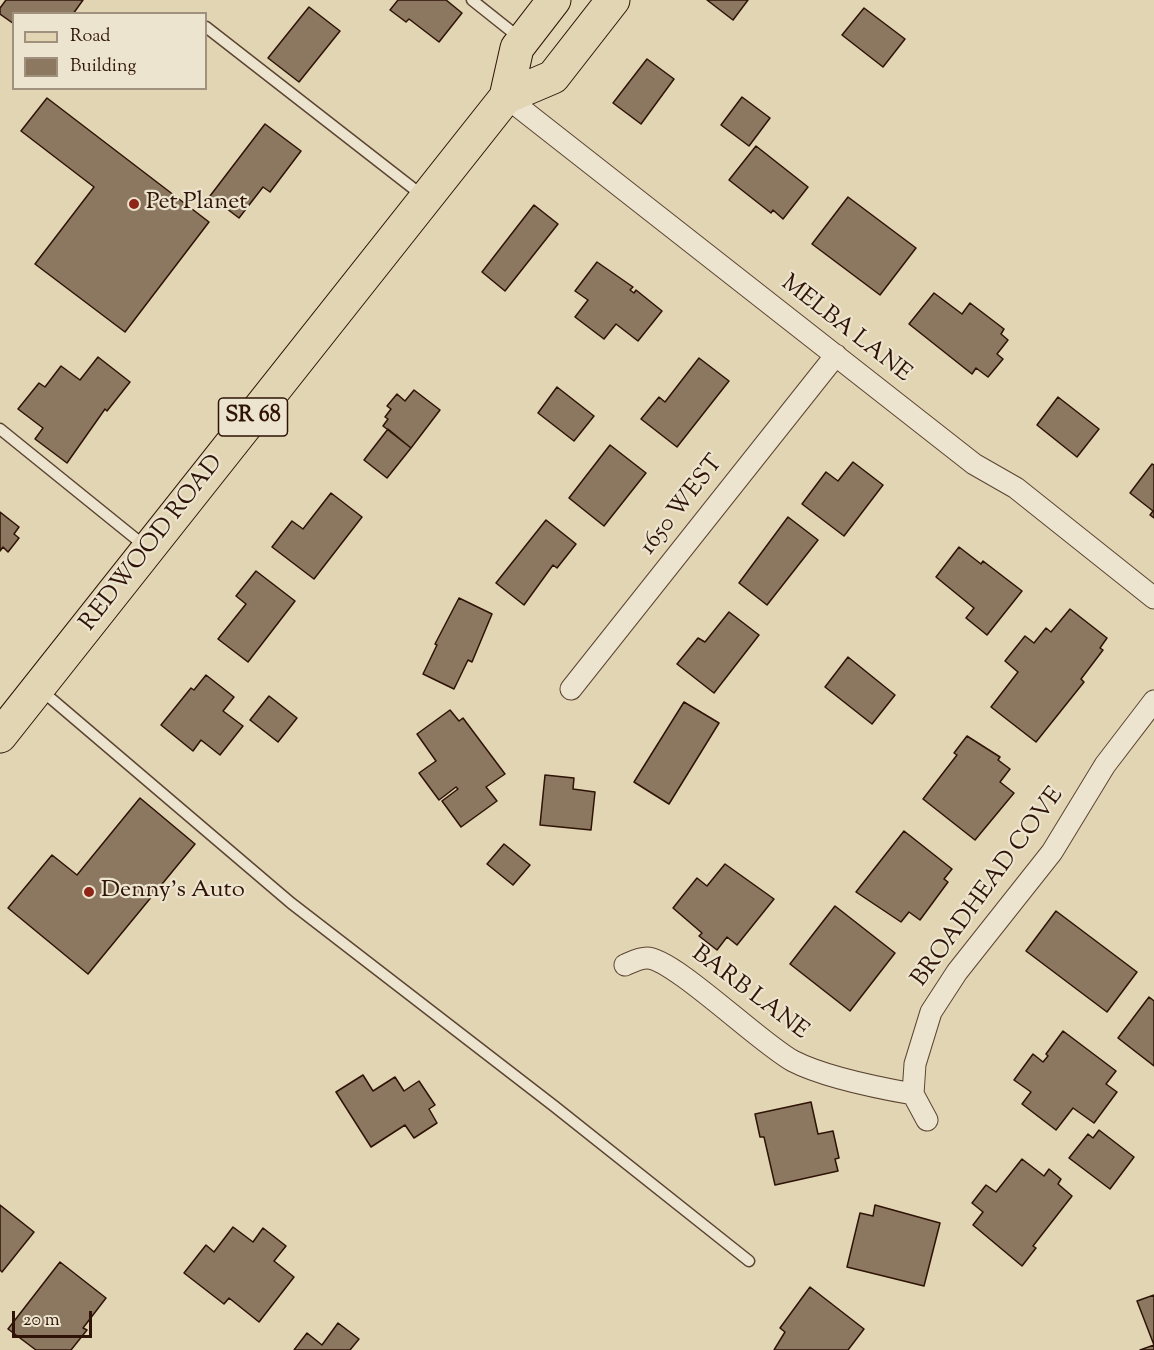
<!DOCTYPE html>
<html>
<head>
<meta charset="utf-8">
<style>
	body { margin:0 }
	#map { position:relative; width:1154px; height:1350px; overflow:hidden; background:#e2d5b4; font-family:"Sorts Mill Goudy",serif }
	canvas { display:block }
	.legend { position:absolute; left:12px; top:12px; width:195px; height:78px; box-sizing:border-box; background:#ece4ce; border:2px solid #a0907e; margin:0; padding:8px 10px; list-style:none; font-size:18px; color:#2e1306 }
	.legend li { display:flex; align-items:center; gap:12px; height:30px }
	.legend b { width:30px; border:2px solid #a0907e }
	.scale { position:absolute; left:12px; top:1311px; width:80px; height:27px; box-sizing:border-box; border:3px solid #2e1306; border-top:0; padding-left:8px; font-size:18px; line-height:21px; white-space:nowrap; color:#2e1306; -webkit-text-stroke:4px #ece4ce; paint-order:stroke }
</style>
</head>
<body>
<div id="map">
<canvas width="1154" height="1350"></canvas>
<ul class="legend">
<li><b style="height:8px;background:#e2d5b4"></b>Road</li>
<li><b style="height:16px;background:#8c7860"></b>Building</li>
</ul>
<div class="scale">20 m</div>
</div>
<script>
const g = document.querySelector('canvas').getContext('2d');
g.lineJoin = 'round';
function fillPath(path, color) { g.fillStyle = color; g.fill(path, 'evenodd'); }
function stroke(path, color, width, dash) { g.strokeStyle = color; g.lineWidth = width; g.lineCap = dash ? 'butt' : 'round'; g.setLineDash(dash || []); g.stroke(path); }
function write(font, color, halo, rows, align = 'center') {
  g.font = font + ' "Sorts Mill Goudy",serif'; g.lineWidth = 4.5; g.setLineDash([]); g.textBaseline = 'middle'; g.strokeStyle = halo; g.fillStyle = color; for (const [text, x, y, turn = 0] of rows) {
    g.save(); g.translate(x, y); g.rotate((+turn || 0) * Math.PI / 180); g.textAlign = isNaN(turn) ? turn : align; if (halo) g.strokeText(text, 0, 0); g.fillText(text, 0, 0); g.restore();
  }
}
const building = new Path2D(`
	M 6,0 L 83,0 L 73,14 L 14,14 L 14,24 L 0,14 L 0,8 Z
	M 398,0 L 446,0 L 462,13 L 439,42 L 409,19 L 406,22 L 390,10 Z
	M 707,0 L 748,0 L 733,20 Z
	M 309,7 L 340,31 L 299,82 L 268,58 Z
	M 864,8 L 905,39 L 883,67 L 842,35 Z
	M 647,59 L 674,79 L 641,124 L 613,103 Z
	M 742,97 L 770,118 L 749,146 L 721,125 Z
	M 47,98 L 209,222 L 125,332 L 35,264 L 94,187 L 21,131 Z
	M 265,124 L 301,151 L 270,192 L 263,187 L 239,218 L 210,196 Z
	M 756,146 L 808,187 L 783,219 L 773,210 L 771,213 L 729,180 Z
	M 848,197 L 916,248 L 880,295 L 812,244 Z
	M 534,205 L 558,224 L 505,291 L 482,272 Z
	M 597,262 L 633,287 L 630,290 L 634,293 L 636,290 L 662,311 L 638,341 L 616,324 L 604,339 L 575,317 L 588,300 L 575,291 Z
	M 934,293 L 962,314 L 970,303 L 1004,329 L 1001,334 L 1008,340 L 997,354 L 1003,359 L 988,377 L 976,368 L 972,374 L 909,324 Z
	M 98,357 L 130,382 L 107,411 L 105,409 L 67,463 L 35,439 L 43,428 L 18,409 L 39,383 L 45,387 L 61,366 L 80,380 Z
	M 699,358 L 729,381 L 677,447 L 641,419 L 659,397 L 665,402 Z
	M 557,387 L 594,416 L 574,441 L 538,413 Z
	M 414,390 L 440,410 L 411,448 L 383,426 L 388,419 L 385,417 L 391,409 L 387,406 L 397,394 L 405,401 Z
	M 1058,397 L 1099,429 L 1077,457 L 1037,425 Z
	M 388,429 L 411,448 L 387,478 L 364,460 Z
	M 610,445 L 646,473 L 604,526 L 569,498 Z
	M 853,462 L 883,485 L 844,536 L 802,504 L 826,472 L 838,481 Z
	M 1152,464 L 1154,465 L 1154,518 L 1150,515 L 1153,511 L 1130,493 Z
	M 331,493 L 362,517 L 314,579 L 272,547 L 292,521 L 303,529 Z
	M 0,512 L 19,527 L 14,534 L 19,538 L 8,552 L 3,547 L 0,551 Z
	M 788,517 L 818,540 L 767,605 L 739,583 Z
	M 546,520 L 576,544 L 557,568 L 553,565 L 524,605 L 496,583 Z
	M 959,547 L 981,564 L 983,561 L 1022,591 L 987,635 L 966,618 L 974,608 L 936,577 Z
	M 256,571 L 295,601 L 248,662 L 218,639 L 246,604 L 236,596 Z
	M 459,598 L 492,614 L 472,662 L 468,660 L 454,689 L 423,674 L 437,645 L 435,644 Z
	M 1070,609 L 1107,638 L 1100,648 L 1103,650 L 1081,679 L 1084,682 L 1036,742 L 991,707 L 1018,672 L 1005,661 L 1025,636 L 1034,643 L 1046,628 L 1051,632 Z
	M 729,612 L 759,635 L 714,693 L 677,664 L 698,638 L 705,642 Z
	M 848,657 L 895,695 L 872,724 L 825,687 Z
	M 206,675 L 234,697 L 223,711 L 243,726 L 220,755 L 201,740 L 193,751 L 161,725 L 191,688 L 194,690 Z
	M 269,696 L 297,718 L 278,742 L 250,720 Z
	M 684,702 L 719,723 L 669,804 L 634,782 Z
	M 450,710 L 459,721 L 463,718 L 505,774 L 486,787 L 497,801 L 461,827 L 442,801 L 458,789 L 456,787 L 439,800 L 419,773 L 436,761 L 417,734 Z
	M 967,736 L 1000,757 L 998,760 L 1010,769 L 1000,782 L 1014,793 L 975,840 L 923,799 L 957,755 L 954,753 Z
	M 545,775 L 574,778 L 573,789 L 595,792 L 591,830 L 540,825 Z
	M 140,798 L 195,844 L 88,974 L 8,908 L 52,855 L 77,875 Z
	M 904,831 L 952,869 L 944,879 L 948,882 L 920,920 L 909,912 L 901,922 L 856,892 Z
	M 504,844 L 530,865 L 513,885 L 487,864 Z
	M 725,864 L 774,899 L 737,945 L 727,937 L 717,950 L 699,936 L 702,933 L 673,908 L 697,878 L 707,886 Z
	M 835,906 L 895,953 L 850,1011 L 790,964 Z
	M 1056,911 L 1137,972 L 1107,1012 L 1026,951 Z
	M 1149,997 L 1154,1001 L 1154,1066 L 1118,1038 Z
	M 1063,1031 L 1116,1071 L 1106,1084 L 1117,1092 L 1094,1123 L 1073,1108 L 1056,1130 L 1022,1104 L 1031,1092 L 1014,1080 L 1033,1054 L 1043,1062 L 1048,1056 L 1046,1054 Z
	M 363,1075 L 373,1091 L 395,1077 L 404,1091 L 419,1081 L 435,1105 L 429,1109 L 437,1123 L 414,1138 L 405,1125 L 371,1147 L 336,1092 Z
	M 811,1102 L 818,1134 L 833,1131 L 839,1158 L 835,1159 L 838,1171 L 775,1185 L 764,1137 L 760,1137 L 755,1114 Z
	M 1099,1130 L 1134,1157 L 1110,1189 L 1069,1158 L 1088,1134 L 1093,1138 Z
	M 1022,1159 L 1044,1176 L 1049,1169 L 1061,1179 L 1058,1184 L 1072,1196 L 1033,1246 L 1036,1248 L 1022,1266 L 973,1225 L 983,1212 L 972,1203 L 986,1185 L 996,1192 Z
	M 0,1205 L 34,1232 L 2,1272 L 0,1270 Z
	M 875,1205 L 940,1223 L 924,1286 L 847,1267 L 860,1213 L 873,1216 Z
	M 233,1227 L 253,1242 L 263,1228 L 286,1246 L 274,1261 L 294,1277 L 259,1322 L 229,1298 L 224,1304 L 184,1273 L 206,1245 L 214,1252 Z
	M 60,1262 L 106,1298 L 83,1328 L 87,1330 L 71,1350 L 36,1350 L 8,1329 Z
	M 810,1287 L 864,1329 L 848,1350 L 774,1350 L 785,1332 L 780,1328 Z
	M 1154,1295 L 1154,1350 L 1140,1350 L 1154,1345 L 1137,1301 Z
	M 338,1323 L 359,1339 L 350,1350 L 294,1350 L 307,1333 L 322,1345 Z`);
const lane = new Path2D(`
	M 472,0 L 521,39
	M 206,27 L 423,196
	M 0,429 L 146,547
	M 41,690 L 291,903 L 554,1106 L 749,1261`);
const street = new Path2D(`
	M 506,97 L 974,464 L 1016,488 L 1154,598
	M 571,689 L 836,355
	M 625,965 C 632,962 639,958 647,958 C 673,958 761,1044 793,1061 C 824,1077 879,1088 913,1094
	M 927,1120 L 913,1094 L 915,1064 L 931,1012 L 957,972 L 1052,852 L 1105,765 L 1154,701`);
const primary = new Path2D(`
	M 506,97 L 553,77 L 613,0
	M 0,736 L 506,97 L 517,48 L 554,0`);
const markers = [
	[134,204,6,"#8f2418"],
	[89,892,6,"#8f2418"]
];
const shields = [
	[253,417,69]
];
const shieldNames = [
	["SR 68",253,417]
];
const poiNames = [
	["Pet Planet",146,204],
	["Denny's Auto",101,892]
];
const streetNames = [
	["MELBA LANE",845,330,38],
	["1650 WEST",683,506,-52],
	["REDWOOD ROAD",153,544,-52],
	["BROADHEAD COVE",989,888,-54],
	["BARB LANE",749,994,37]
];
fillPath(building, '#8c7860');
stroke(building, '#2e1306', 1.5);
stroke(lane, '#5b4432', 13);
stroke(street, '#5b4432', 23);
stroke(primary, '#2e1306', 35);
stroke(lane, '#ece4ce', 10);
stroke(street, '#ece4ce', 21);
stroke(primary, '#e2d5b4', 33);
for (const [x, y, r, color] of markers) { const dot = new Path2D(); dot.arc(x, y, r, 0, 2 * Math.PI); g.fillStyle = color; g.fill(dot); stroke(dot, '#ece4ce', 2); }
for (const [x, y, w] of shields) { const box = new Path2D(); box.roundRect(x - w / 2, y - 19, w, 38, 4.5); g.fillStyle = '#ece4ce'; g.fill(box); stroke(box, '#2e1306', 1.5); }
write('bold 22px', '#2e1306', null, shieldNames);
write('24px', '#2e1306', '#ece4ce', poiNames, 'left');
write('24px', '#2e1306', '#ece4ce', streetNames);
</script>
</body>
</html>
